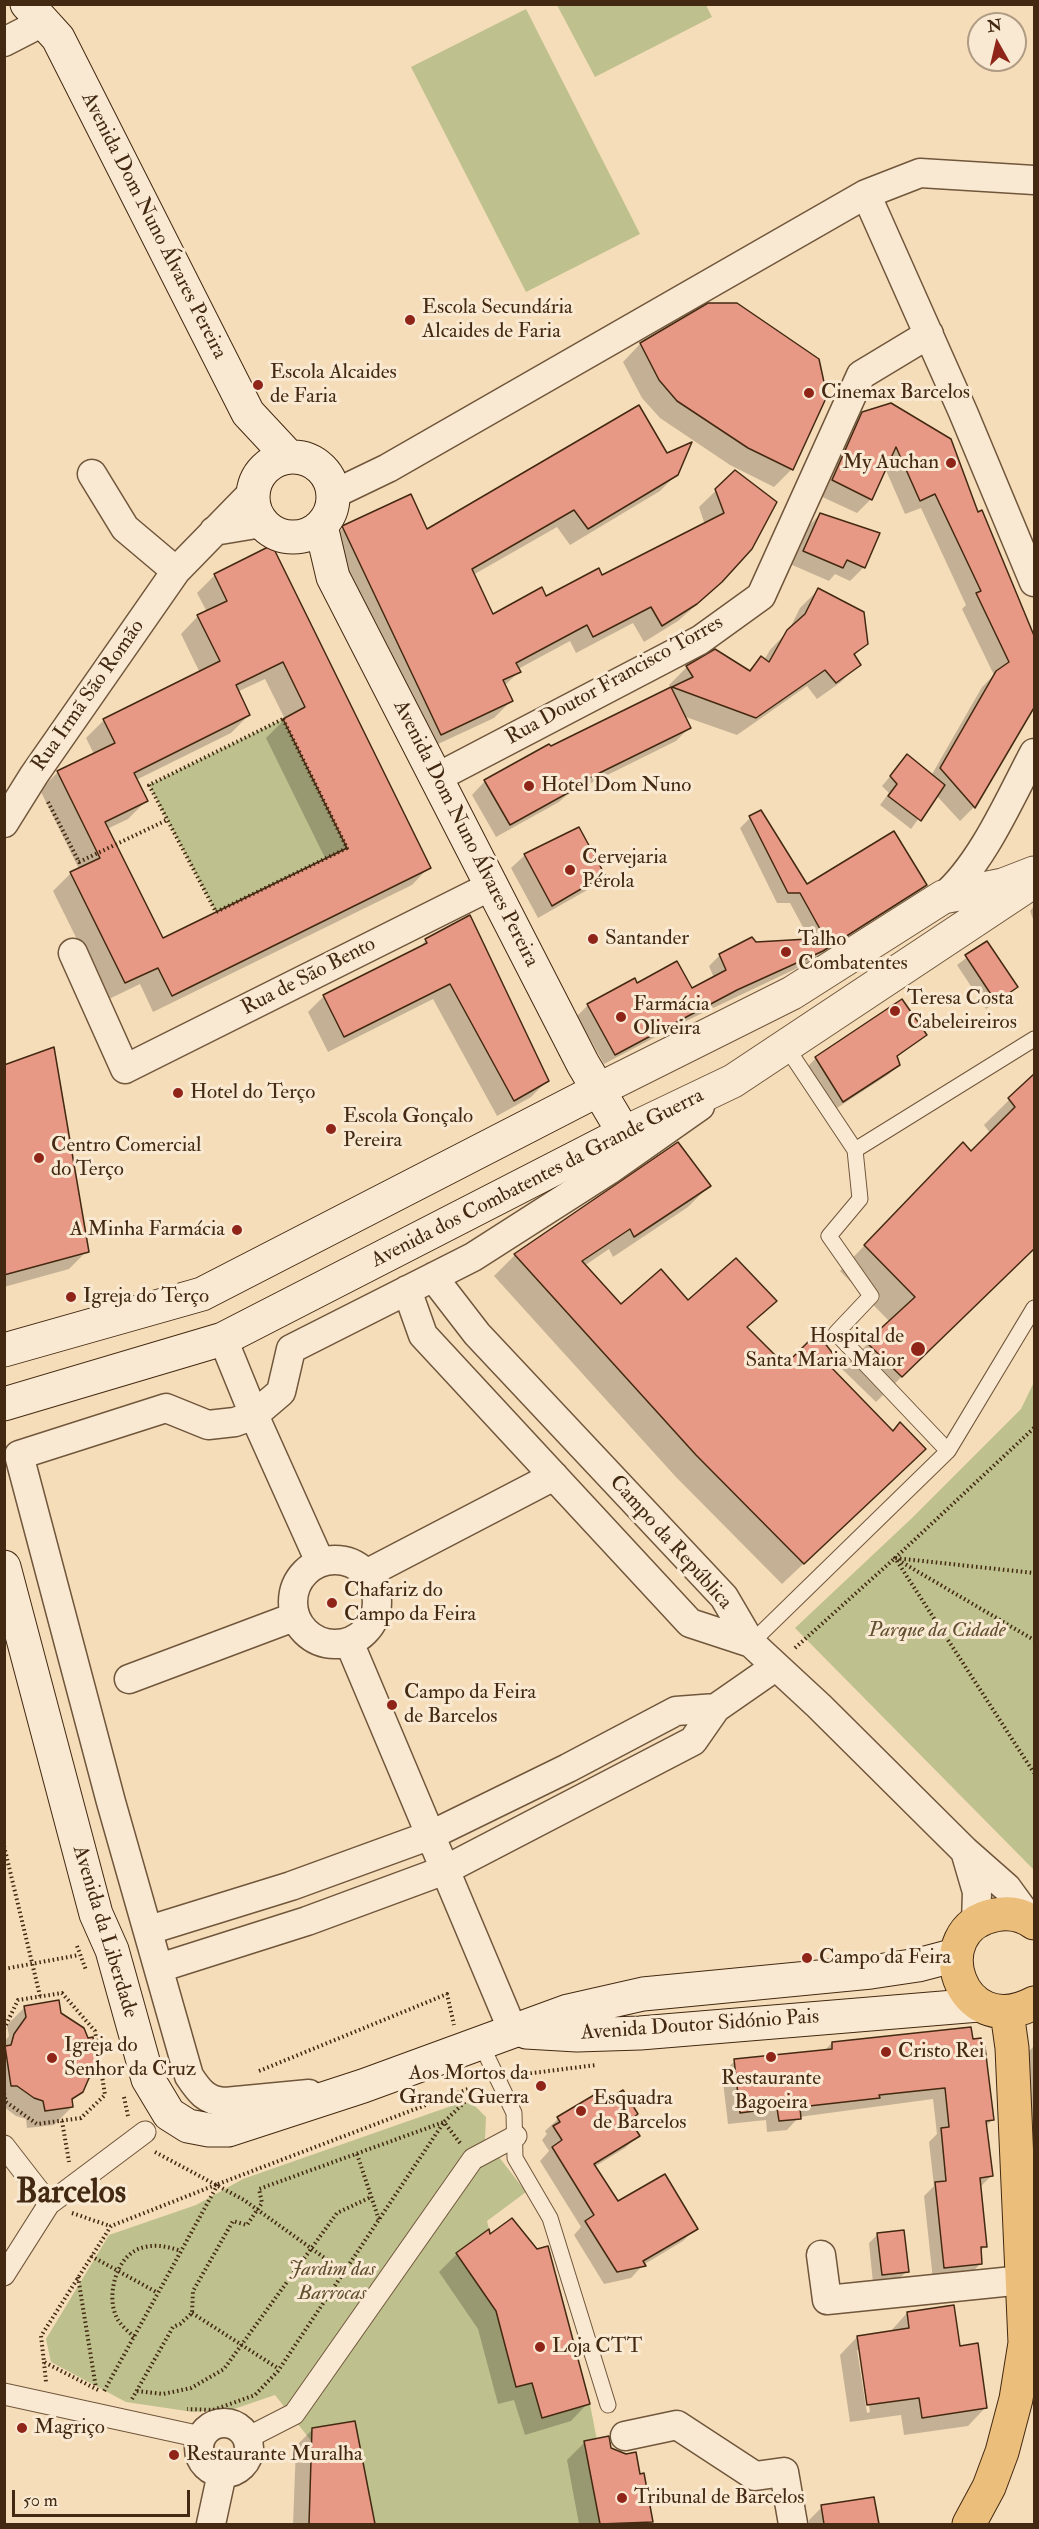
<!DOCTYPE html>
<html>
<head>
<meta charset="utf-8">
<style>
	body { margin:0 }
	#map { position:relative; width:1039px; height:2529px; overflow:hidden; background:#f6ddb9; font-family:"IM FELL Double Pica",serif }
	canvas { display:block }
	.frame { position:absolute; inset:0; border:6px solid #432911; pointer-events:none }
	.north { position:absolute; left:967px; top:12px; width:60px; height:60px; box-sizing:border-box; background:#f9e9d2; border:2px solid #b09c85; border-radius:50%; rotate:352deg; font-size:16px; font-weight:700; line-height:24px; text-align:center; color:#432911 }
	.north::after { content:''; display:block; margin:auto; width:21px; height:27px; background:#8f2418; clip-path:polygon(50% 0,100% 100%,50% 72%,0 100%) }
	.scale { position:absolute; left:12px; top:2490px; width:178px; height:27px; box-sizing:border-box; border:3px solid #432911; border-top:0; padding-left:8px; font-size:18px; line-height:21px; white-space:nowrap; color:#432911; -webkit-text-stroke:4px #f9e9d2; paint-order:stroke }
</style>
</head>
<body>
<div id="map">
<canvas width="1039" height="2529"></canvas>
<div class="frame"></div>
<div class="north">N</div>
<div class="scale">50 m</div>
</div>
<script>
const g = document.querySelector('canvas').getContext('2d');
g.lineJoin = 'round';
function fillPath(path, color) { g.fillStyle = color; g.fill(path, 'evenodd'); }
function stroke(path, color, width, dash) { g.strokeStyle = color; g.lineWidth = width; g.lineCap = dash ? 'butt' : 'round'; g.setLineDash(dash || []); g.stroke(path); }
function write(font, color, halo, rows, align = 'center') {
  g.font = font + ' "IM FELL Double Pica",serif'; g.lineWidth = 6; g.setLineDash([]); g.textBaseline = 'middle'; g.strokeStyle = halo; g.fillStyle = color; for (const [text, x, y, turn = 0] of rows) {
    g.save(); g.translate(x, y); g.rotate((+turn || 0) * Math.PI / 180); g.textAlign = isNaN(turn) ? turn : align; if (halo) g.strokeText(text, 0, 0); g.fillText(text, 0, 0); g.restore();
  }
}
const green = new Path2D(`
	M 557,5 L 706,5 L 712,17 L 595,77 Z
	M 526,9 L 640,234 L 526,292 L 411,67 Z
	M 283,719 L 347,848 L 216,912 L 149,785 Z
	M 1034,1382 L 1034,1870 L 795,1628 L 912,1518 L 1021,1409 Z
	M 472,2103 L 486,2117 L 485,2139 L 526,2192 L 487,2221 L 489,2229 L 456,2254 L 496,2311 L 516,2387 L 532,2383 L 542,2418 L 590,2404 L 613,2524 L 375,2524 L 354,2421 L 313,2428 L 312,2442 L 275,2395 L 234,2409 L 193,2412 L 126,2402 L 51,2362 L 46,2339 L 109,2235 L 196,2205 L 243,2179 L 457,2104 Z`);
const shadow = new Path2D(`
	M 709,305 L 792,469 L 774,487 L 730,465 L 660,418 L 642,398 L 623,362 L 640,344 Z
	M 863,414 L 977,514 L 1034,641 L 974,807 L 960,821 L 936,795 L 911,829 L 880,805 L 889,793 L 882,786 L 907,756 L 931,776 L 982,687 L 994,675 L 962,609 L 966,605 L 921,508 L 905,514 L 885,468 L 871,499 L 857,513 L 818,495 L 848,429 Z
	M 735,472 L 703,599 L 678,621 L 644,642 L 633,623 L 576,653 L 570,641 L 518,669 L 519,672 L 504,686 L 511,701 L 494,718 L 423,751 L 326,545 L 343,528 L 426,531 L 677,474 L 660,491 L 570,545 L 557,527 L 473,575 L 492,616 L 602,577 L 705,525 L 699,507 Z
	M 820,514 L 878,534 L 863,568 L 850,581 L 835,574 L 829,581 L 790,564 L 807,528 Z
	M 271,547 L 429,867 L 412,885 L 153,1012 L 140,984 L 107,1000 L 53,891 L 71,873 L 79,869 L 40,790 L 58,772 L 94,754 L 86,738 L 104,720 L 200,673 L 181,634 L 198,616 L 207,612 L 197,593 L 215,575 ZM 265,679 L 285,719 L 266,738 L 326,860 L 163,940 L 107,829 L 128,819 L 146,801 L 136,780 L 231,733 L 249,715 L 237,692 Z
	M 818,590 L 867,643 L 854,656 L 859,664 L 841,682 L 817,699 L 807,686 L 737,735 L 683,716 L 689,728 L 676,741 L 567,795 L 559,802 L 496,837 L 472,795 L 485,781 L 672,689 L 669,685 L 687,667 L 748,671 L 761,658 L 764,660 L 770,650 L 789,630 L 800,608 Z
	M 750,818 L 807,886 L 925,885 L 915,895 L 810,962 L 688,1020 L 604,1064 L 577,1016 L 588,1005 L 637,985 L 691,990 L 714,978 L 709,966 L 720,955 L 755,944 L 810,940 L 790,903 L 777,903 L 740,828 Z
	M 525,855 L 603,875 L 589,889 L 538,918 L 511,868 Z
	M 1034,906 L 1034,922 L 1030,911 Z
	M 426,940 L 547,1081 L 531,1097 L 497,1116 L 433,999 L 328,1052 L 308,1012 L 324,996 L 417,950 Z
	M 986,943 L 1016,987 L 986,1009 L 957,965 Z
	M 902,1001 L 925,1035 L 896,1058 L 898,1064 L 889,1074 L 834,1110 L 807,1067 L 816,1058 Z
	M 4,1066 L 87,1251 L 69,1269 L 4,1287 Z
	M 1034,1075 L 1034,1246 L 876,1402 L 842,1369 L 890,1322 L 840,1271 L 938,1169 L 970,1153 L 990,1133 L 984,1125 Z
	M 709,1186 L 688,1207 L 613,1257 L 609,1249 L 584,1266 L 621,1306 L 775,1301 L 746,1328 L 785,1368 L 828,1366 L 903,1470 L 782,1584 L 675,1476 L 494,1276 L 515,1255 Z
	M 25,2007 L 60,2014 L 97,2070 L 71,2102 L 72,2107 L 54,2125 L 27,2128 L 26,2119 L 16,2116 L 4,2107 L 4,2042 L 9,2036 L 7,2025 Z
	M 970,2029 L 992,2120 L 985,2127 L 991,2176 L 979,2188 L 985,2246 L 980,2252 L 981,2263 L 969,2276 L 933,2280 L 924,2196 L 934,2186 L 929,2142 L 937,2134 L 933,2099 L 799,2117 L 787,2130 L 767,2132 L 766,2120 L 728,2124 L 722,2073 L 735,2061 L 824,2051 L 832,2043 Z
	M 1034,2046 L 1034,2280 L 1011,2070 Z
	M 600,2107 L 636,2114 L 629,2121 L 638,2136 L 625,2148 L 594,2167 L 617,2203 L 696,2228 L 683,2241 L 643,2265 L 631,2278 L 604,2284 L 574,2235 L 581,2227 L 540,2161 L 549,2151 L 542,2140 L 547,2134 L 545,2131 L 558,2119 Z
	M 488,2232 L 588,2403 L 571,2421 L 525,2435 L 514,2400 L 498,2404 L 478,2329 L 439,2272 L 457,2254 Z
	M 878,2234 L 907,2271 L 898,2280 L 873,2283 L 869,2243 Z
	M 907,2313 L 959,2348 L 985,2408 L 968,2426 L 904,2435 L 901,2415 L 850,2422 L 840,2355 L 857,2337 L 890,2332 ZM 857,2350 L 860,2350 L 870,2412 L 867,2413 Z
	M 353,2422 L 373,2524 L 293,2524 L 296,2446 L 313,2429 Z
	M 585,2442 L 610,2449 L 639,2476 L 643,2475 L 652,2524 L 579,2524 L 567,2460 Z
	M 873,2499 L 877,2524 L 809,2524 L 809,2520 L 822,2507 Z`);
const building = new Path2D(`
	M 708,303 L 737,303 L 819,359 L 827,396 L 793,470 L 748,448 L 677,401 L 659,380 L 640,343 Z
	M 891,403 L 951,439 L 978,512 L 982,510 L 1035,638 L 1035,706 L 975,808 L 940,768 L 996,671 L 1009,662 L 976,593 L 981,591 L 935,494 L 920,501 L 896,447 L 872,500 L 832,480 L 862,412 Z
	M 639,405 L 667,453 L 692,442 L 678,475 L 588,529 L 574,510 L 472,569 L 493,614 L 542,587 L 546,596 L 599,568 L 602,575 L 724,513 L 715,489 L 735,470 L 777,502 L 752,549 L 722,582 L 697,604 L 662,626 L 651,607 L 593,637 L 587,625 L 516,663 L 521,672 L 503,680 L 513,701 L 441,735 L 342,526 L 411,494 L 427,529 Z
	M 820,513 L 880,533 L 865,568 L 847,560 L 843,568 L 803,551 Z
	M 272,545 L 431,868 L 172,996 L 158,968 L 125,983 L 70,872 L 100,858 L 57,771 L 115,743 L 103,719 L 220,661 L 197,615 L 227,601 L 214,574 ZM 283,662 L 305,707 L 283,719 L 347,848 L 163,938 L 105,822 L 148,801 L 134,773 L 250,715 L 236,685 Z
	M 818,588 L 864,612 L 868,644 L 854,654 L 861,665 L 836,683 L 825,670 L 756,718 L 672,687 L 693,677 L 686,666 L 715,649 L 750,671 L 761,656 L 769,662 L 787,630 L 805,614 Z
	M 671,687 L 691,728 L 573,786 L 575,789 L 510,825 L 484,780 L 549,744 L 551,746 Z
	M 907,754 L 945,785 L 921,821 L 888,796 L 897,784 L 890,776 Z
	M 761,810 L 807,884 L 894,831 L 927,885 L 823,951 L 737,990 L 615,1055 L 587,1004 L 635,978 L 637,983 L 677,961 L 692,988 L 726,970 L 719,954 L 752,937 L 756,942 L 825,938 L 800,893 L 788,893 L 749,816 Z
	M 579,827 L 605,875 L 552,906 L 524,854 Z
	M 470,915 L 549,1081 L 514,1101 L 450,984 L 344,1037 L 323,995 L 427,943 L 425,939 Z
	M 987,941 L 1018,987 L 996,1002 L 965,955 Z
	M 902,999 L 927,1035 L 897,1056 L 900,1065 L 843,1102 L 815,1057 Z
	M 54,1047 L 89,1252 L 4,1275 L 4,1065 Z
	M 1035,1073 L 1035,1248 L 902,1377 L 866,1342 L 915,1297 L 864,1245 L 963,1142 L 971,1151 L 1015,1107 L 1008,1098 Z
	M 678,1142 L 711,1186 L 634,1237 L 630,1229 L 582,1261 L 621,1304 L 661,1269 L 688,1300 L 736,1258 L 777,1301 L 747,1327 L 785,1365 L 817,1333 L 837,1359 L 829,1365 L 893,1431 L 900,1422 L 926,1449 L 804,1564 L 696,1455 L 514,1254 Z
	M 59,2000 L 61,2013 L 84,2028 L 88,2038 L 93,2037 L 98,2071 L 92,2071 L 83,2092 L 72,2099 L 73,2107 L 45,2111 L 43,2101 L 34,2098 L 17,2086 L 11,2086 L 5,2046 L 11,2045 L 14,2034 L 26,2017 L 24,2006 Z
	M 971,2027 L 973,2039 L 981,2038 L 982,2048 L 985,2047 L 994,2120 L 986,2121 L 993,2176 L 980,2178 L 987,2247 L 981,2247 L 982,2264 L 944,2268 L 935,2182 L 946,2181 L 941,2128 L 949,2127 L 945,2088 L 879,2095 L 880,2098 L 800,2107 L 801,2119 L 779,2121 L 777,2108 L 740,2113 L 734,2059 L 832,2049 L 832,2042 Z
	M 623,2090 L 638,2114 L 630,2120 L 640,2136 L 594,2164 L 618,2201 L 665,2174 L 698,2229 L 643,2261 L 646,2266 L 617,2272 L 585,2221 L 594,2215 L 552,2147 L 562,2140 L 553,2126 L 560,2122 L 557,2117 L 594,2095 L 600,2105 Z
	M 512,2218 L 537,2249 L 548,2246 L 590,2404 L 542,2418 L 532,2383 L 516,2387 L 496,2311 L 456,2253 L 489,2229 L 490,2234 Z
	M 904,2230 L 909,2272 L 882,2275 L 877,2233 Z
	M 954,2305 L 960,2346 L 978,2343 L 987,2408 L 922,2418 L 919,2398 L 867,2405 L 857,2336 L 909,2328 L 907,2312 Z
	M 355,2421 L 375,2524 L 309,2524 L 312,2428 Z
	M 609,2436 L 611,2448 L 626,2454 L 636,2452 L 640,2474 L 644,2473 L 653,2522 L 600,2524 L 584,2441 Z
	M 874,2497 L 879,2524 L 824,2524 L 821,2505 Z`);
const path = new Path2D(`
	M 283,719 L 347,848 L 216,912 L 149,785 Z
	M 48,802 L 79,862 L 167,820
	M 1034,1428 L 895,1558 L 1034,1773
	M 898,1560 L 1034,1640
	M 795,1648 L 895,1558 L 1034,1573
	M 4,1846 L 40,1996
	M 77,1946 L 86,1970
	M 4,1969 L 79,1955
	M 4,2029 L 18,2000 L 62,1993 L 95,2031 L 105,2095 L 81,2118 L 37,2124 L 6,2102 L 4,2093
	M 259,2071 L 447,1994 L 454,2025
	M 517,2075 L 596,2065
	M 124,2097 L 128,2116
	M 62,2121 L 69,2162
	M 460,2143 L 444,2122 L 470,2097
	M 155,2152 L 244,2200 L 344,2272
	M 357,2154 L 379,2220
	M 218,2184 L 468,2089
	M 72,2213 L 110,2226
	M 91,2256 L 158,2293
	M 78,2277 L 96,2388
	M 192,2313 L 279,2369
	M 134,2337 C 128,2331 119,2324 116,2316 C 106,2294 117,2252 145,2247 C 158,2244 169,2247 181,2251
	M 44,2362 L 46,2382
	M 98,2390 L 44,2362 L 41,2336 L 111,2226 L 218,2184 L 103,2393
	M 137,2391 L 163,2394 L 191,2388 L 224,2369 L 337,2213 L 371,2197
	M 132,2399 L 173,2327 L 180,2324 L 192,2313 L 193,2291 L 233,2221 L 247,2225 L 262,2203 L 259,2189 L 444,2122 L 278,2371 L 255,2395 L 213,2410 L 187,2409`);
const service = new Path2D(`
	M 855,1150 L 1034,1039
	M 948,1451 L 1034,1308
	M 751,1643 L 948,1451 L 836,1333 L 871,1296 L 829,1236 L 860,1199 L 855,1150 L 787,1048
	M 481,2044 L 514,2113 L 515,2158 L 550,2218 L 608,2405`);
const pedestrian = new Path2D(`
	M 4,2146 L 49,2204 L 4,2275
	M 49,2204 L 145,2132
	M 4,2394 L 201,2437
	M 247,2438 L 294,2414 L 473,2159 L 516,2136`);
const minor = new Path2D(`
	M 4,42 L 43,22
	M 866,194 L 963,412 L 1034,582
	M 92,474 L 125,528 L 176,571
	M 334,494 L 388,468 L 866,194 L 920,173 L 1034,180
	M 214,531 L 262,523
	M 436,778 L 700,640 L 761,596 L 861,375 L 929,334
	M 4,823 L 34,775 L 176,571 L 252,493
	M 943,897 C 982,864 1010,798 1034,753
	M 73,953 L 125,1069 L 493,885
	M 433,1277 L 477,1334 L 724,1597 L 751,1643 L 819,1706 L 965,1851 L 1007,1888 L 1031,1921
	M 407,1290 L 423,1335 L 690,1623 L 751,1643
	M 223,1339 L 254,1415 L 320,1562
	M293 1602a42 42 0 1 1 84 0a42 42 0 1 1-84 0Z
	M 366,1574 L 554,1476
	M 349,1642 L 513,2031
	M 129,1679 L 294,1617
	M 965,1851 L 977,1892 L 976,1923
	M 149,1930 L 291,1886 L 431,1835 L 568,1768 L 676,1711 L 716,1708
	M 159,1968 L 307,1921 L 445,1870 L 693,1741 L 716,1708 L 775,1667
	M 309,2094 L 225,2102 C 206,2101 199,2091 189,2076 L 111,1802 L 19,1455 L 166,1408 L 208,1425 L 235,1422 L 254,1415 L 281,1392 L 291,1349 L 473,1257 L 609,1170 L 700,1106
	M 821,2255 L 827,2300 L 1023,2280
	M199 2448a25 25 0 1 1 50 0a25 25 0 1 1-50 0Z
	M 625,2436 L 677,2425 L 755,2476 L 784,2472 L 793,2524
	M 211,2524 L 222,2473`);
const tertiary = new Path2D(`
	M 598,1090 L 792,993 L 943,897 L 1003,885 L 1034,873
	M 624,1133 L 733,1081 L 1028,885`);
const secondary = new Path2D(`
	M 27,4 L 58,38 L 248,413 L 289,457
	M253 497a40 40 0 1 1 80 0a40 40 0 1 1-80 0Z
	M 4,1350 L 202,1294 L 598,1090
	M 4,1404 L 223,1339 L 624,1133 L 583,1064 L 333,577 L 321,526
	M 4,1567 L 96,1914 L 112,1950 L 148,2079 L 169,2114 L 188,2126 L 209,2130 L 228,2130 L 363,2086 L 568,2011 L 643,1994 L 871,1972 L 918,1965 L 956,1955
	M 526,2032 L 577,2035 L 640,2033 L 979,2005`);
const primary = new Path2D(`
	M 1034,1923 C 1023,1915 1009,1912 995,1915 C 924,1929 959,2043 1034,2003
	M 969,2524 L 989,2487 L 1002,2452 L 1016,2399 L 1025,2343 L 1012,2048 L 1007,2012`);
const markers = [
	[410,320,6,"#8f2418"],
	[258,385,6,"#8f2418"],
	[809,393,6,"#8f2418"],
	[951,463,6,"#8f2418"],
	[529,786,6,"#8f2418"],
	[570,870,6,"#8f2418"],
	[593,939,6,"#8f2418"],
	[786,952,6,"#8f2418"],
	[895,1011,6,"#8f2418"],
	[621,1017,6,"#8f2418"],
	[178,1093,6,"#8f2418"],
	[331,1129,6,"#8f2418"],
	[39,1158,6,"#8f2418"],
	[237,1230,6,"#8f2418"],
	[71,1297,6,"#8f2418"],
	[918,1349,8,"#8f2418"],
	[332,1603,6,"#8f2418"],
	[392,1705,6,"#8f2418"],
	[807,1958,6,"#8f2418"],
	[886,2052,6,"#8f2418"],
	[771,2057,6,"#8f2418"],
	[52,2058,6,"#8f2418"],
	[541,2086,6,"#8f2418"],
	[581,2111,6,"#8f2418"],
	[540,2347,6,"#8f2418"],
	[22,2428,6,"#8f2418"],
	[174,2455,6,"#8f2418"],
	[622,2498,6,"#8f2418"]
];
const streetNames = [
	["Avenida Dom Nuno Álvares Pereira",153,226,63],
	["Rua Doutor Francisco Torres",615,681,-29],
	["Rua Irmã São Romão",89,696,-55],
	["Avenida Dom Nuno Álvares Pereira",465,834,63],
	["Rua de São Bento",309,977,-27],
	["Avenida dos Combatentes da Grande Guerra",538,1179,-27],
	["Campo da República",670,1543,48],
	["Avenida da Liberdade",104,1932,73],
	["Avenida Doutor Sidónio Pais",700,2026,-4]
];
const poiNames = [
	["Escola Secundária",422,308],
	["Alcaides de Faria",422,332],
	["Escola Alcaides",270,373],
	["de Faria",270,397],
	["Cinemax Barcelos",821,393],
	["My Auchan",939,463,"right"],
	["Hotel Dom Nuno",541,786],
	["Cervejaria",582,858],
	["Pérola",582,882],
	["Santander",605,939],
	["Talho",798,940],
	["Combatentes",798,964],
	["Teresa Costa",907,999],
	["Cabeleireiros",907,1023],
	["Farmácia",633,1005],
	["Oliveira",633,1029],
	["Hotel do Terço",190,1093],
	["Escola Gonçalo",343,1117],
	["Pereira",343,1141],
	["Centro Comercial",51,1146],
	["do Terço",51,1170],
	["A Minha Farmácia",225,1230,"right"],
	["Igreja do Terço",83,1297],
	["Hospital de",904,1337,"right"],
	["Santa Maria Maior",904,1361,"right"],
	["Chafariz do",344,1591],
	["Campo da Feira",344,1615],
	["Campo da Feira",404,1693],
	["de Barcelos",404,1717],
	["Campo da Feira",819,1958],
	["Igreja do",64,2046],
	["Senhor da Cruz",64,2070],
	["Cristo Rei",898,2052],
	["Aos Mortos da",529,2074,"right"],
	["Grande Guerra",529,2098,"right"],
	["Restaurante",771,2079,"center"],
	["Bagoeira",771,2103,"center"],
	["Esquadra",593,2099],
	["de Barcelos",593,2123],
	["Loja CTT",552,2347],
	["Magriço",34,2428],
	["Restaurante Muralha",186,2455],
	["Tribunal de Barcelos",634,2498]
];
const parkNames = [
	["Parque da Cidade",937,1631],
	["Jardim das",332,2270],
	["Barrocas",332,2294]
];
const townNames = [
	["Barcelos",71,2195]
];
fillPath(green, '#bec08e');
fillPath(shadow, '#0003');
fillPath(building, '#e89985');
stroke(building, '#432911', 1.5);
stroke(service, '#70563b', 17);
stroke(pedestrian, '#70563b', 23);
stroke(minor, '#70563b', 31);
stroke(tertiary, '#70563b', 35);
stroke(secondary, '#432911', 35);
stroke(primary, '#432911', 35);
stroke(path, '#432911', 4, [1.5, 3]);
stroke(service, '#f9e9d2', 15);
stroke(pedestrian, '#f9e9d2', 21);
stroke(minor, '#f9e9d2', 28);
stroke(tertiary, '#f9e9d2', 33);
stroke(secondary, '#f9e9d2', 33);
stroke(primary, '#ebbe7c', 33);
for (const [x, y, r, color] of markers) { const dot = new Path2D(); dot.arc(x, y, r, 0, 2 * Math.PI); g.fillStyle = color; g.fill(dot); stroke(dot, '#f9e9d2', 2); }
write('21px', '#432911', '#f9e9d2', streetNames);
write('21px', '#432911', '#f9e9d2', poiNames, 'left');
write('italic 21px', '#624f30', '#f9e9d2', parkNames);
write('bold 33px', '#432911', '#f9e9d2', townNames);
</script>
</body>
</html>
